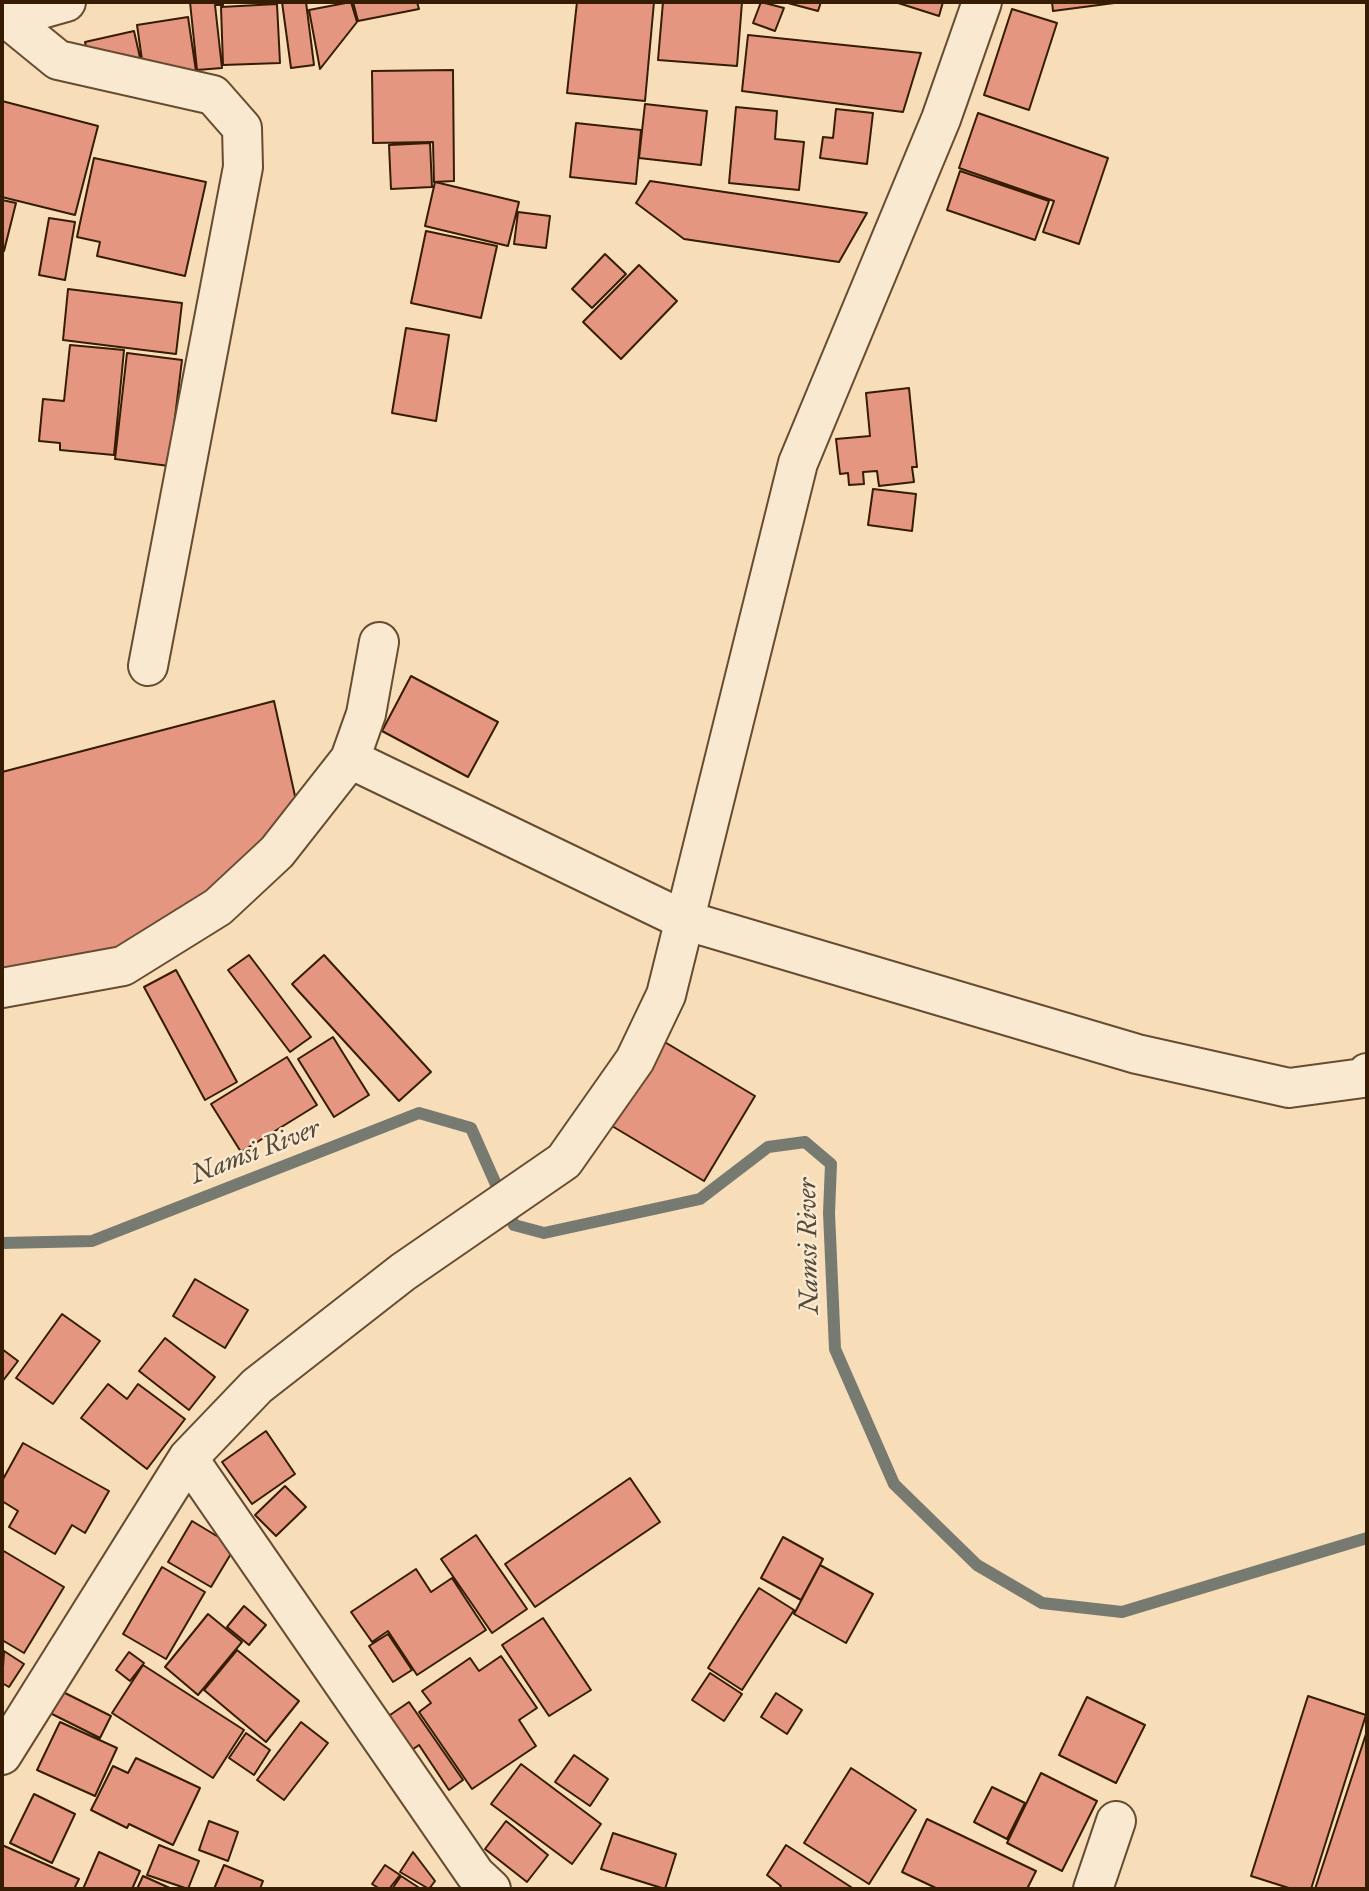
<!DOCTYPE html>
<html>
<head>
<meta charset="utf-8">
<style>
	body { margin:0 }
	#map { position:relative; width:1369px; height:1891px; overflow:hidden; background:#f7ddb8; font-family:"IM FELL Great Primer",serif }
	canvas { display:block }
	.frame { position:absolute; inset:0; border:4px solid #351c03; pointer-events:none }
</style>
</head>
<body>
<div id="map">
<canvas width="1369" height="1891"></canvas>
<div class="frame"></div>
</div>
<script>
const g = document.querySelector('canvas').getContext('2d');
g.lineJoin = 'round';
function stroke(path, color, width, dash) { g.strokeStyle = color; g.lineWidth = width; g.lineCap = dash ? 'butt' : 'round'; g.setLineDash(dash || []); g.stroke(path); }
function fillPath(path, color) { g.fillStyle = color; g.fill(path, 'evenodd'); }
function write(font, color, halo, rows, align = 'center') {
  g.font = font + ' "IM FELL Great Primer",serif'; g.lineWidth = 5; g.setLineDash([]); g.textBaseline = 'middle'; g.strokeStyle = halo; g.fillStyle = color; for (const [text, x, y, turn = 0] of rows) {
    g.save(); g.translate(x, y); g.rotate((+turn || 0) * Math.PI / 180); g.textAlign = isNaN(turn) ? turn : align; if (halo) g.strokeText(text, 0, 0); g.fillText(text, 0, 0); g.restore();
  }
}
const stream = new Path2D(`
	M 2,1243 L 92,1241 L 419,1113 L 471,1128 L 514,1225 L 544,1233 L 700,1199 L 768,1147 L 805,1142 L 831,1164 L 829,1213 L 835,1349 L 894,1484 L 977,1565 L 1042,1603 L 1122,1612 L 1367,1538`);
const building = new Path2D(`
	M 190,2 L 223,2 L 223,5 L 215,5 L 222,68 L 197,70 Z
	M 282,2 L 306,2 L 314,65 L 291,68 Z
	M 351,2 L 357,22 L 320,69 L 309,10 Z
	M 353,2 L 417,2 L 419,9 L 358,21 Z
	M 577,2 L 654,2 L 645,101 L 567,93 Z
	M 663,2 L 742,2 L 737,66 L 658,60 Z
	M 761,2 L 784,8 L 775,31 L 753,23 Z
	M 784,2 L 821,2 L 818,11 Z
	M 895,2 L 943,2 L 939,16 Z
	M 1052,2 L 1122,2 L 1053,11 Z
	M 277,4 L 280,63 L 223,65 L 221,7 Z
	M 1012,9 L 1057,23 L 1029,110 L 984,95 Z
	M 188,17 L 197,78 L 169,82 L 166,64 L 143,67 L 137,25 Z
	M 134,31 L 141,62 L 92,73 L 85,42 Z
	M 748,35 L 921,53 L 903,112 L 742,91 Z
	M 453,70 L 454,181 L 434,182 L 433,142 L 373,143 L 372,71 Z
	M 2,101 L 98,126 L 75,215 L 2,197 Z
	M 645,104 L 707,111 L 701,165 L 639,158 Z
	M 736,107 L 777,111 L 775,139 L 804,142 L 799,190 L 729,183 Z
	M 836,109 L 873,113 L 867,164 L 820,158 L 823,137 L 833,138 Z
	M 978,113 L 1108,158 L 1079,244 L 1043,232 L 1054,201 L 959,168 Z
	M 576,123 L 641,130 L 636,184 L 570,177 Z
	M 430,143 L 432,187 L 391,189 L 389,145 Z
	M 94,158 L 206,182 L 185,276 L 97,256 L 100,242 L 77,237 Z
	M 960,171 L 1049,201 L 1035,240 L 947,210 Z
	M 650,181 L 867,213 L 839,262 L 684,239 L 636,203 Z
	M 435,182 L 519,202 L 508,246 L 425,226 Z
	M 2,200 L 16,203 L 4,251 L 2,251 Z
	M 518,212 L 550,216 L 546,248 L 514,244 Z
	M 49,218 L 75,222 L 65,280 L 39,275 Z
	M 426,231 L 497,246 L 481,318 L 411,303 Z
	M 605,254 L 626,274 L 592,308 L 572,289 Z
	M 639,265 L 677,301 L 621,359 L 583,322 Z
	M 68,289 L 182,303 L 176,354 L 63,340 Z
	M 406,328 L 449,335 L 436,421 L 392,413 Z
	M 70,345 L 124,350 L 114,455 L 60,450 L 60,443 L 39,441 L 43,399 L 64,401 Z
	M 127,353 L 182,360 L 169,466 L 115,459 Z
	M 909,388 L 917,467 L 912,467 L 914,482 L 879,486 L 877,471 L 863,472 L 864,484 L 849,485 L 848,473 L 840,474 L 836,439 L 870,436 L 866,393 Z
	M 873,489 L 916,494 L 912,531 L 868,525 Z
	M 411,676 L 498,722 L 468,777 L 382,731 Z
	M 274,701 L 299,814 L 245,875 L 103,955 L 2,981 L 2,772 Z
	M 249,955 L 311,1037 L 290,1052 L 228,970 Z
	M 324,955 L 431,1072 L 399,1101 L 292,984 Z
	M 176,970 L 237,1082 L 205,1100 L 144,987 Z
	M 333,1037 L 369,1095 L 334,1117 L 298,1059 Z
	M 663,1041 L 755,1096 L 704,1181 L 612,1126 Z
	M 287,1057 L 317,1105 L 241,1152 L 211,1104 Z
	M 195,1279 L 248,1310 L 225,1348 L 173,1316 Z
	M 62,1314 L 100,1341 L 53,1404 L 16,1378 Z
	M 165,1338 L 215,1377 L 189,1410 L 139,1371 Z
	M 2,1349 L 18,1361 L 2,1382 Z
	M 108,1384 L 127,1399 L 138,1384 L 185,1419 L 147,1469 L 81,1418 Z
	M 266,1431 L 295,1474 L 252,1504 L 222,1462 Z
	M 23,1443 L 109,1491 L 85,1533 L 72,1525 L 55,1554 L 9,1527 L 18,1511 L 2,1501 L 2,1481 Z
	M 630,1478 L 660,1522 L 535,1607 L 505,1564 Z
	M 285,1486 L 306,1507 L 276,1536 L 255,1515 Z
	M 192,1521 L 235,1547 L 211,1587 L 168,1562 Z
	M 476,1535 L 527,1609 L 492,1633 L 441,1559 Z
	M 783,1537 L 823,1559 L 801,1600 L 761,1578 Z
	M 2,1550 L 64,1587 L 24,1653 L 2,1640 Z
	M 820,1565 L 873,1594 L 846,1643 L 794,1614 Z
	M 162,1567 L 205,1592 L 166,1659 L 123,1634 Z
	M 416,1569 L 431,1592 L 452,1578 L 486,1630 L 417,1675 L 388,1631 L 372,1642 L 351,1612 Z
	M 759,1588 L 794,1610 L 742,1690 L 708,1668 Z
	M 244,1606 L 266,1625 L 249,1645 L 227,1627 Z
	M 208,1614 L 242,1642 L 198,1695 L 165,1667 Z
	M 543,1618 L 591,1690 L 549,1716 L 502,1645 Z
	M 388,1634 L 412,1670 L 393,1682 L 369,1646 Z
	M 237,1650 L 299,1701 L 266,1742 L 204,1690 Z
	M 4,1651 L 24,1664 L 9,1687 L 2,1683 Z
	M 129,1652 L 144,1663 L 130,1681 L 116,1670 Z
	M 501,1656 L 537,1708 L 519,1720 L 536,1746 L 472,1789 L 419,1712 L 431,1703 L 422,1691 L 470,1658 L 479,1671 Z
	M 143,1665 L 244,1730 L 213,1778 L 112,1713 Z
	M 710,1673 L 742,1694 L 724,1721 L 692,1700 Z
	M 59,1690 L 111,1716 L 100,1738 L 48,1712 Z
	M 776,1693 L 802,1710 L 787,1734 L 761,1717 Z
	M 1308,1696 L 1366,1715 L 1311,1889 L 1292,1889 L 1251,1876 Z
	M 1087,1697 L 1145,1725 L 1116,1783 L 1059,1755 Z
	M 409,1702 L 463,1780 L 449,1790 L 419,1745 L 398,1760 L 374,1726 Z
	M 60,1722 L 117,1748 L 95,1796 L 37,1770 Z
	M 301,1722 L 328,1743 L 284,1800 L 257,1780 Z
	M 1367,1731 L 1367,1889 L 1315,1889 Z
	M 246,1733 L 270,1750 L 254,1775 L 229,1758 Z
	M 574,1755 L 608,1779 L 590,1806 L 555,1782 Z
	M 136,1758 L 200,1788 L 173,1845 L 129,1824 L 127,1828 L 91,1810 L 113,1766 L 128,1773 Z
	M 521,1764 L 601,1824 L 572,1864 L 491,1804 Z
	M 851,1768 L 916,1810 L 869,1884 L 804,1843 Z
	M 1041,1773 L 1097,1801 L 1062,1871 L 1007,1843 Z
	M 992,1787 L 1025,1803 L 1007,1839 L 974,1822 Z
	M 34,1794 L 75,1814 L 52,1863 L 10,1843 Z
	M 927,1819 L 1036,1871 L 1027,1889 L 938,1889 L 902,1872 Z
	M 209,1821 L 238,1832 L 228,1861 L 199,1850 Z
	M 506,1821 L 548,1855 L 527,1882 L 485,1849 Z
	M 613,1833 L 676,1854 L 665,1889 L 601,1869 Z
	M 2,1845 L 79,1879 L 74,1889 L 2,1889 Z
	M 159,1845 L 199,1861 L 188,1889 L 147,1875 Z
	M 786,1845 L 854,1889 L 779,1889 L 781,1886 L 767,1875 Z
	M 99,1852 L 140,1871 L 132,1889 L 83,1889 Z
	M 413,1852 L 435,1881 L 429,1889 L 400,1872 Z
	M 224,1865 L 263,1881 L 260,1889 L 214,1889 Z
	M 385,1865 L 400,1875 L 389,1889 L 380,1889 L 372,1884 Z
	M 143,1876 L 172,1889 L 137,1889 Z
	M 401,1876 L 421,1889 L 392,1889 Z`);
const minor = new Path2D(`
	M 2,20 L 66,2
	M 9,20 L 58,60 L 213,95 L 242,128 L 243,167 L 148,666
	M 350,759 L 684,920 L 1137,1054 L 1289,1088 L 1363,1078 L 1367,1073
	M 2,988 L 123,966 L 218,907 L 277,852 L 350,759 L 366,714 L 379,642
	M 188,1458 L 475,1874 L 491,1889
	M 2,1755 L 188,1458 L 257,1386 L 403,1272 L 564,1161 L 635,1060 L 666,995 L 798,463 L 941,119 L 982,2
	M 1093,1889 L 1116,1821`);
const waterNames = [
	["Namsi River",256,1153,-21],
	["Namsi River",810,1246,-91]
];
stroke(stream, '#767a71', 12);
fillPath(building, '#e49681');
stroke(building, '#351c03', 2);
stroke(minor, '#664c30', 42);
stroke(minor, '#fae9d1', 38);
write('italic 26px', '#564b3a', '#fae9d1', waterNames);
</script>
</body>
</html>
